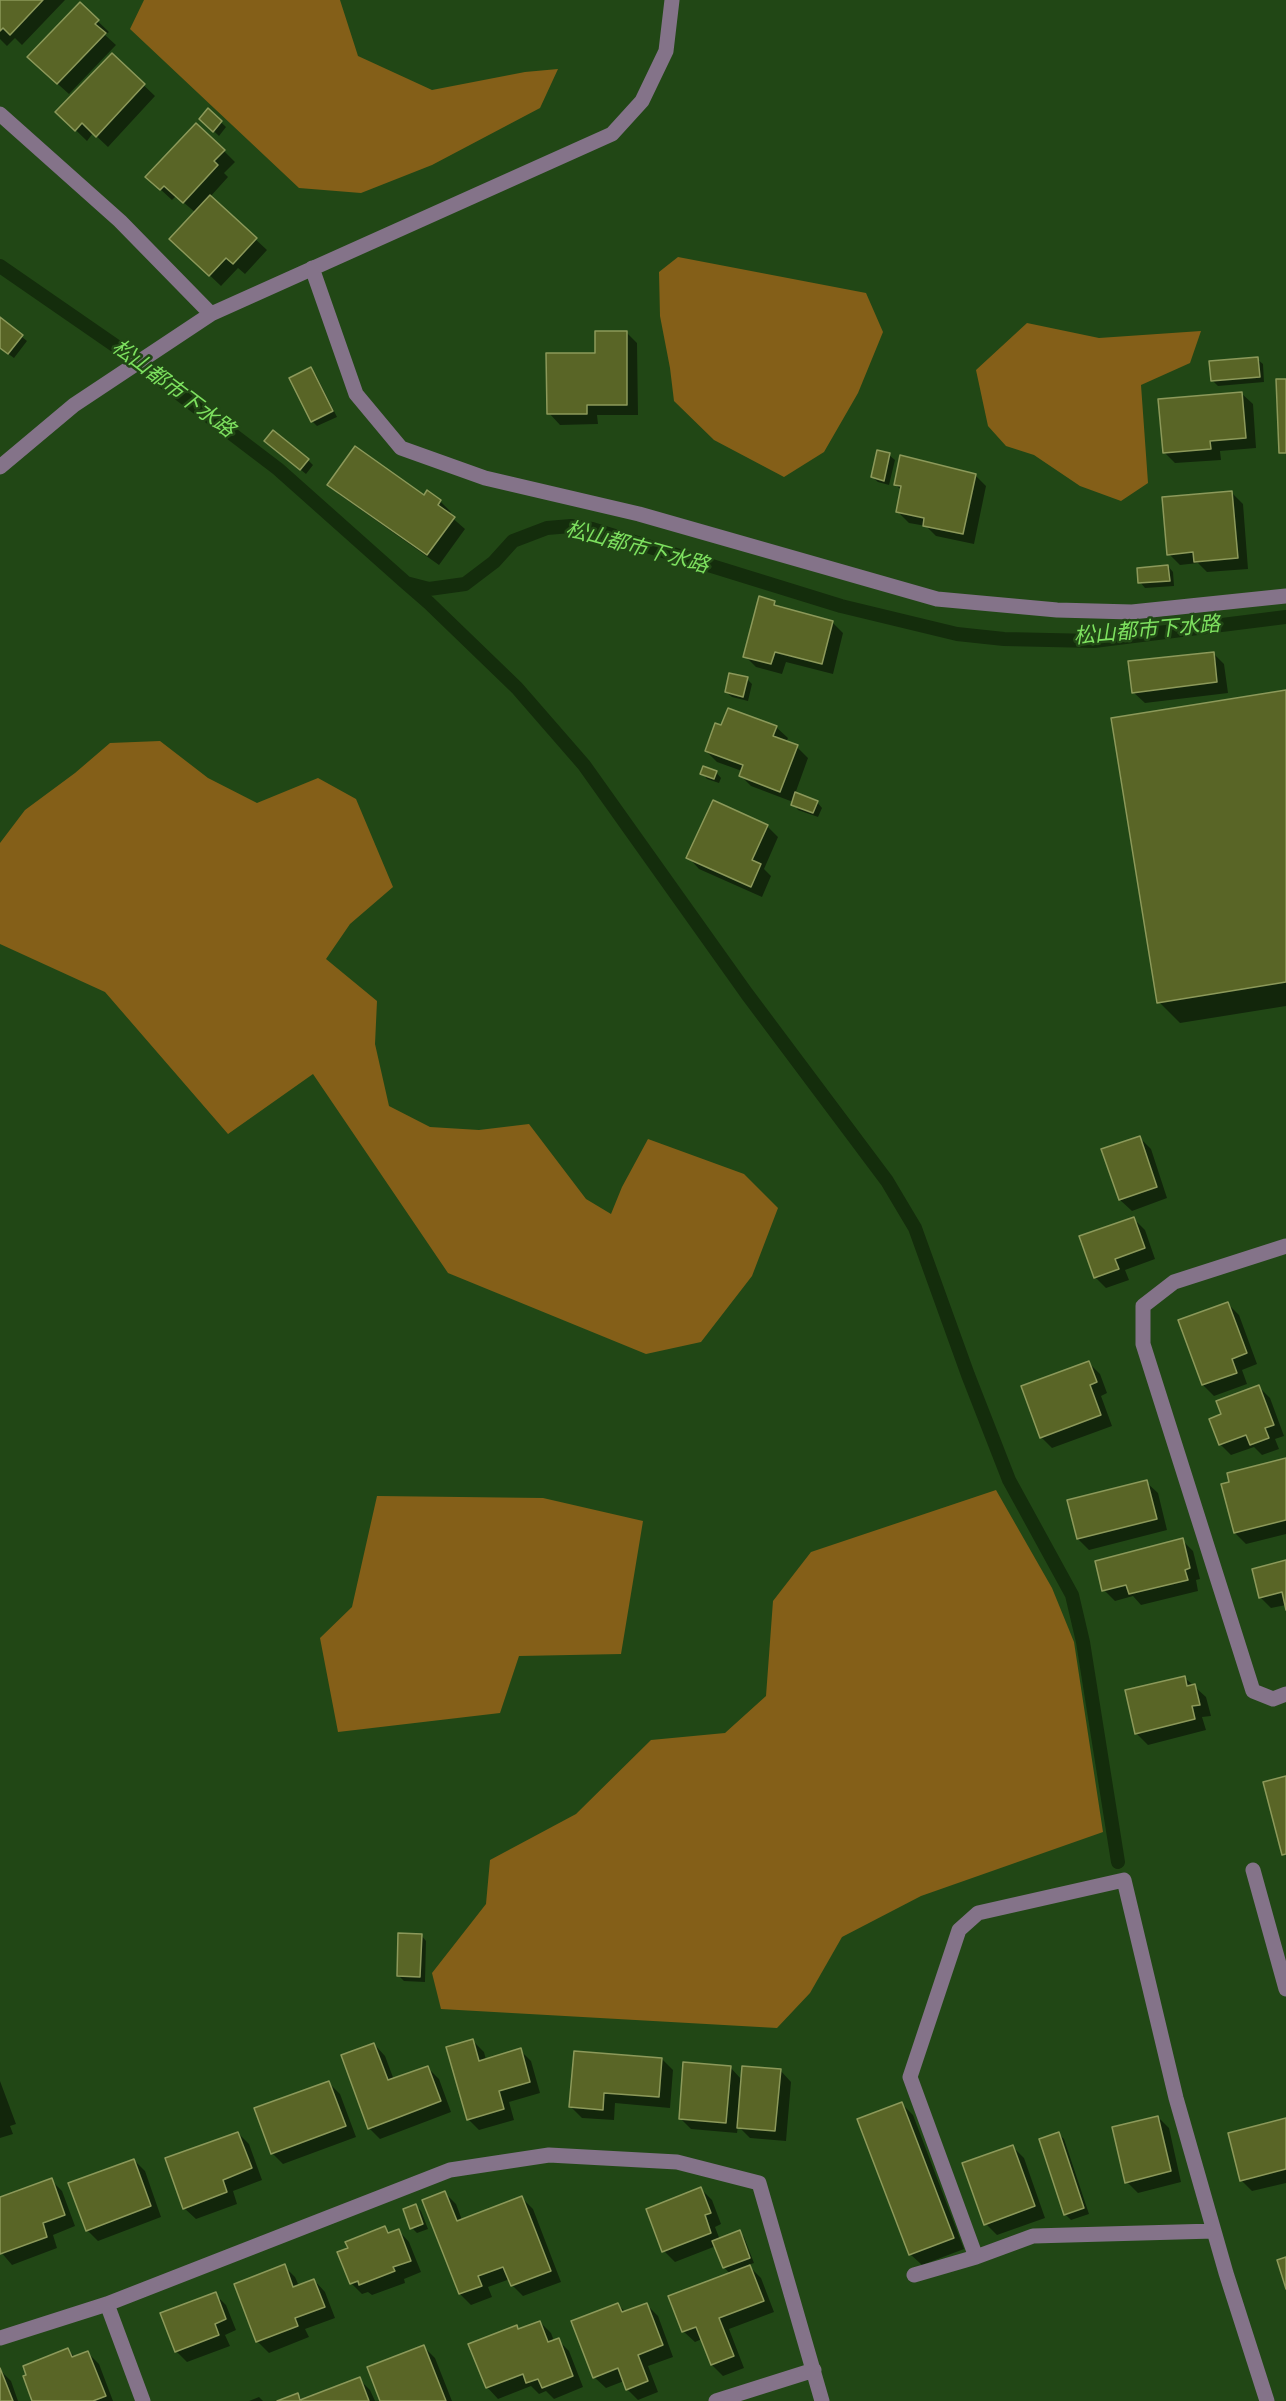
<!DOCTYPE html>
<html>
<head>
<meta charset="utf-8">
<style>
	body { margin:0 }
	canvas { display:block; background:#214715 }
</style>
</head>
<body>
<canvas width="1286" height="2401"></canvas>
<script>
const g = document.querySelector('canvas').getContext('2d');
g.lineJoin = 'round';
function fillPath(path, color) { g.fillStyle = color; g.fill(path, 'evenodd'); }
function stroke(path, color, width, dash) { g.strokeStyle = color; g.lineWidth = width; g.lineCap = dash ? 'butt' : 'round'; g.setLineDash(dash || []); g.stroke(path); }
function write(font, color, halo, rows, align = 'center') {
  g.font = font + ' "Fira Sans Condensed","Noto Sans JP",sans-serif'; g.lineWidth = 5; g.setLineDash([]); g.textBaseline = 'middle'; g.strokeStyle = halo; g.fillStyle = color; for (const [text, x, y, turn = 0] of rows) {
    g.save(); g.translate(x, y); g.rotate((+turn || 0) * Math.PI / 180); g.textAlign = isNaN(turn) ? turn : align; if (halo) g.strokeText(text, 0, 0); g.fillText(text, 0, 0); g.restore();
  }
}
const forest = new Path2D(`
	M 144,0 L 340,0 L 358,56 L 432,90 L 525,72 L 558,69 L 540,108 L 432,165 L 361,193 L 299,188 L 130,29 Z
	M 678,257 L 866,293 L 883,332 L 858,393 L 824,452 L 784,477 L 714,440 L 674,401 L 670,368 L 660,316 L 659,272 Z
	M 1027,323 L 1099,338 L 1201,331 L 1190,363 L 1141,385 L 1148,483 L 1121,501 L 1080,486 L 1034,455 L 1006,446 L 988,426 L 976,370 Z
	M 160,741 L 208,778 L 257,803 L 318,778 L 356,799 L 393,887 L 350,924 L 326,959 L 377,1001 L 375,1044 L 389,1106 L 430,1127 L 479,1130 L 529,1124 L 586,1199 L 611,1214 L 622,1187 L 648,1139 L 744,1174 L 778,1208 L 752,1276 L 701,1342 L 646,1354 L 448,1273 L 313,1074 L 228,1134 L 105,992 L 0,944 L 0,843 L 25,810 L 75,773 L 110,743 Z
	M 996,1490 L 1052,1588 L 1074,1642 L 1103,1832 L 921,1896 L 842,1937 L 810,1993 L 777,2028 L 441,2009 L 432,1973 L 486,1904 L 490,1860 L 576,1814 L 651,1740 L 725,1733 L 766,1696 L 773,1601 L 811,1552 Z
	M 377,1496 L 543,1498 L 643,1521 L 621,1654 L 519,1656 L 500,1713 L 338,1732 L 320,1638 L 352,1607 Z`);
const shadow = new Path2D(`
	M 0,0 L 65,0 L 22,45 L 15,38 L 7,46 L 0,39 Z
	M 80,4 L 109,32 L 105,35 L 116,45 L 69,94 L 40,68 Z
	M 112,55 L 155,96 L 108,147 L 93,133 L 87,141 L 57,112 Z
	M 208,110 L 226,127 L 219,136 L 201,119 Z
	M 224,151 L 235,162 L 224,173 L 228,177 L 210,197 L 267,250 L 245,274 L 238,268 L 221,286 L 183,250 L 196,213 L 176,196 L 172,200 L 147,177 Z
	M 0,319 L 27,341 L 14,358 L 0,348 Z
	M 626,332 L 637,343 L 638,415 L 597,415 L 598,424 L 560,425 L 549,413 L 597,354 Z
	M 1257,359 L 1263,364 L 1264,382 L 1218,386 L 1213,381 Z
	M 311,369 L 316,375 L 337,417 L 317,426 L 312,421 Z
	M 1241,393 L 1253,404 L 1256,448 L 1220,451 L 1221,460 L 1175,463 L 1164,452 Z
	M 271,446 L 308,460 L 313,465 L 306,474 Z
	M 889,455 L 895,460 L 889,485 L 878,482 L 872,477 Z
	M 975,475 L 986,486 L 974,544 L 936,536 L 926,526 L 909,523 L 898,512 L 902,491 L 895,484 Z
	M 329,484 L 440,501 L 451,512 L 449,515 L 465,529 L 439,565 L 340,495 Z
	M 1232,493 L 1243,504 L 1248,569 L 1207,572 L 1198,563 L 1180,565 L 1169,554 Z
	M 1168,566 L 1173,572 L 1174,586 L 1145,588 L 1140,582 Z
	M 774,602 L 780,609 L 832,622 L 843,633 L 833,674 L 786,662 L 782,674 L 756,667 L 745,656 Z
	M 1213,653 L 1224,664 L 1228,693 L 1145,703 L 1133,692 Z
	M 747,679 L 752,684 L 748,701 L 732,697 L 726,692 Z
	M 1286,691 L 1286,1006 L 1180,1023 L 1159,1002 Z
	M 776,727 L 788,738 L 786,743 L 797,747 L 808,758 L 795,794 L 817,802 L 822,808 L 818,817 L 798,810 L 793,802 L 751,786 L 740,775 L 742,771 L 717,762 L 706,751 Z
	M 716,772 L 721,778 L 719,783 L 707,779 L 702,773 Z
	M 767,826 L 778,837 L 764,869 L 771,876 L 762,897 L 699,869 L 688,857 Z
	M 1140,1138 L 1151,1149 L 1167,1198 L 1132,1211 L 1120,1200 L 1103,1150 Z
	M 1134,1219 L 1145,1230 L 1155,1259 L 1125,1270 L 1129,1280 L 1106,1288 L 1095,1277 Z
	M 1228,1304 L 1239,1315 L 1257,1364 L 1242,1370 L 1247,1384 L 1214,1396 L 1203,1385 L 1180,1321 Z
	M 1088,1362 L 1100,1374 L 1107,1393 L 1101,1396 L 1112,1426 L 1052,1448 L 1041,1437 Z
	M 1259,1387 L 1270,1398 L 1284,1436 L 1275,1439 L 1279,1449 L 1262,1455 L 1254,1447 L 1231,1455 L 1220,1444 L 1223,1415 Z
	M 1286,1460 L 1286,1534 L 1246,1544 L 1235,1533 Z
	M 1146,1482 L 1158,1493 L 1167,1530 L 1089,1550 L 1078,1539 Z
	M 1182,1540 L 1193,1551 L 1200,1579 L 1196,1580 L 1198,1591 L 1141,1605 L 1133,1596 L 1115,1601 L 1104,1590 Z
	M 1286,1562 L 1286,1605 L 1271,1608 L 1260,1597 Z
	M 1184,1677 L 1206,1697 L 1211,1716 L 1202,1717 L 1206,1730 L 1148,1745 L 1137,1734 L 1126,1691 Z
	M 421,1935 L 426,1941 L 425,1982 L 404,1981 L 399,1976 Z
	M 473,2041 L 484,2052 L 486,2060 L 520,2050 L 531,2061 L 540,2093 L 509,2102 L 514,2120 L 479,2130 L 468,2119 Z
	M 374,2044 L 385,2056 L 394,2080 L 427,2067 L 439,2079 L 451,2112 L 380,2139 L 369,2128 Z
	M 662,2059 L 673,2070 L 670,2108 L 615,2103 L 614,2120 L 582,2118 L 571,2107 Z
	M 730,2067 L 742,2080 L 780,2070 L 791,2082 L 786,2141 L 750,2138 L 738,2126 L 737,2133 L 691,2129 L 680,2118 Z
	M 0,2081 L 16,2124 L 10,2126 L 13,2134 L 0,2138 Z
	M 328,2082 L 340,2094 L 356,2137 L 283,2164 L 272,2153 Z
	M 902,2104 L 913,2115 L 964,2249 L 922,2265 L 910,2254 Z
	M 1158,2117 L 1169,2128 L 1181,2182 L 1138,2193 L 1127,2182 Z
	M 1286,2120 L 1286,2183 L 1252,2191 L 1241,2180 Z
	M 238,2133 L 249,2144 L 262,2180 L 233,2191 L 237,2204 L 196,2219 L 184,2208 Z
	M 1059,2134 L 1064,2139 L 1089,2214 L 1071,2220 L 1065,2214 Z
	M 1013,2147 L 1024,2158 L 1045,2218 L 997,2235 L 986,2224 Z
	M 134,2160 L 145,2171 L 161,2217 L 98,2241 L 87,2230 Z
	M 51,2180 L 62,2191 L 75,2226 L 53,2235 L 57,2248 L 12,2265 L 0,2251 L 0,2198 Z
	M 701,2189 L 712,2200 L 721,2224 L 715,2227 L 720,2240 L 739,2232 L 744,2237 L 754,2263 L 748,2265 L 761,2278 L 774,2312 L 729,2329 L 744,2368 L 723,2376 L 712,2365 L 702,2339 L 695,2342 L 683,2331 L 730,2274 L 724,2267 L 716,2246 L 675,2262 L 664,2251 Z
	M 445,2193 L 456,2204 L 462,2220 L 522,2198 L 533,2209 L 561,2282 L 523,2296 L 512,2285 L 510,2279 L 488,2287 L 492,2297 L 471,2305 L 460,2294 Z
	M 416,2206 L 421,2211 L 428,2229 L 417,2233 L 412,2228 Z
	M 385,2228 L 390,2233 L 398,2230 L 409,2242 L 421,2272 L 404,2279 L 405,2283 L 372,2295 L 368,2292 L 362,2294 L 351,2283 Z
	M 284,2266 L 295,2277 L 299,2286 L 314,2280 L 325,2292 L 335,2318 L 305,2329 L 309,2337 L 269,2353 L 257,2341 Z
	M 215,2294 L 226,2305 L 236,2330 L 225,2335 L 230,2346 L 187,2362 L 176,2351 Z
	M 646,2304 L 658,2316 L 673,2357 L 648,2366 L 658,2392 L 638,2400 L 627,2389 L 624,2381 L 606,2388 L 594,2377 L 618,2305 L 626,2312 Z
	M 540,2322 L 551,2333 L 554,2341 L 558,2340 L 569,2351 L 583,2387 L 554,2399 L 546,2391 L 539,2394 L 531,2386 L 498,2399 L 487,2387 L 516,2327 L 520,2330 Z
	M 424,2347 L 435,2358 L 452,2401 L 382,2401 Z
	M 68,2350 L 75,2357 L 88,2353 L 99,2364 L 113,2401 L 34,2401 Z
	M 0,2370 L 11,2381 L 18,2401 L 0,2401 Z
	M 359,2379 L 370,2390 L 375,2401 L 281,2401 L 297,2395 L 303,2400 Z
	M 259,2397 L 263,2401 L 249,2401 Z`);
const stream = new Path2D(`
	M 0,266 L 123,351 L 278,469 L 406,583 L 429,589 L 465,584 L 494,562 L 513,541 L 547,528 L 571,526 L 592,529 L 841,606 L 957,634 L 1004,639 L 1094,641 L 1286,617
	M 406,583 L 429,603 L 517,688 L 584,765 L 747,994 L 887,1181 L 915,1228 L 968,1375 L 1009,1480 L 1072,1595 L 1083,1642 L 1118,1862`);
const building = new Path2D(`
	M 0,0 L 43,0 L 10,35 L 3,28 L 0,31 Z
	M 80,2 L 99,20 L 95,24 L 106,33 L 57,84 L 27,57 Z
	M 112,53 L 145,84 L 96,137 L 82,123 L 75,131 L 55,112 Z
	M 208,108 L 222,121 L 213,132 L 199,119 Z
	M 196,123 L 225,150 L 214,161 L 218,165 L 183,203 L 164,186 L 160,190 L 145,177 Z
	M 210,195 L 257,238 L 233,264 L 226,258 L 209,276 L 169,239 Z
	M 0,317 L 23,335 L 8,354 L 0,348 Z
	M 595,331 L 627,331 L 627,405 L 587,405 L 587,414 L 547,414 L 546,353 L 595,353 Z
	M 1258,357 L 1260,377 L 1211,381 L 1209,361 Z
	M 311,367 L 333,411 L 311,422 L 289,378 Z
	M 1276,379 L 1286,379 L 1286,453 L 1279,453 Z
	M 1242,392 L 1246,438 L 1210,441 L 1211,449 L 1163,453 L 1158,399 Z
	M 273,430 L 309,459 L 300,470 L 264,441 Z
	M 355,446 L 424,495 L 427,490 L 441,500 L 438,505 L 455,517 L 427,555 L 327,485 Z
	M 877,450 L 890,453 L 884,481 L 871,477 Z
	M 900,455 L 976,474 L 963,534 L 923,526 L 924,518 L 896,512 L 901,486 L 894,485 Z
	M 1232,491 L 1238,558 L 1194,562 L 1193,552 L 1167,555 L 1162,497 Z
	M 1168,565 L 1170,581 L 1138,583 L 1137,568 Z
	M 759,596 L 775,601 L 774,605 L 833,621 L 822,664 L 775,652 L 771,664 L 743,657 Z
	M 1214,652 L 1217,682 L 1132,693 L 1128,661 Z
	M 729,673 L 748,677 L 743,697 L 725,692 Z
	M 1286,690 L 1286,982 L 1157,1003 L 1111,718 Z
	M 728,708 L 777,726 L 773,736 L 798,745 L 780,792 L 739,776 L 743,765 L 705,751 L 715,723 L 721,725 Z
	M 703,766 L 717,771 L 714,779 L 700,774 Z
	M 795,792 L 818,801 L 813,813 L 791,805 Z
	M 713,800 L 768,825 L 752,860 L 761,864 L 751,887 L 686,858 Z
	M 1140,1136 L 1157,1187 L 1119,1200 L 1101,1149 Z
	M 1134,1217 L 1145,1248 L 1115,1259 L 1119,1269 L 1094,1278 L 1079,1236 Z
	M 1228,1302 L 1247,1353 L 1232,1359 L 1237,1373 L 1202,1385 L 1178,1320 Z
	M 1089,1361 L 1097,1382 L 1090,1385 L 1101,1415 L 1040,1438 L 1021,1386 Z
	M 1259,1385 L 1274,1425 L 1265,1428 L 1269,1438 L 1250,1445 L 1246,1435 L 1219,1445 L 1209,1419 L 1221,1414 L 1216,1401 Z
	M 1286,1458 L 1286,1520 L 1234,1533 L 1221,1484 L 1229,1482 L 1227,1473 Z
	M 1147,1480 L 1157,1519 L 1077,1539 L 1067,1500 Z
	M 1183,1538 L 1190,1568 L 1185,1570 L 1188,1580 L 1129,1594 L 1126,1585 L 1102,1591 L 1095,1561 Z
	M 1286,1560 L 1286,1610 L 1282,1592 L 1259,1598 L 1252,1569 Z
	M 1185,1676 L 1187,1686 L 1195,1684 L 1200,1705 L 1192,1706 L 1195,1719 L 1135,1734 L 1125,1690 Z
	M 1286,1776 L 1286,1854 L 1282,1855 L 1263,1782 Z
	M 398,1933 L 422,1934 L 420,1977 L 397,1976 Z
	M 473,2039 L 479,2061 L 521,2048 L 530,2082 L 499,2091 L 504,2109 L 467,2120 L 446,2047 Z
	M 374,2043 L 388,2080 L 428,2066 L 441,2101 L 368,2129 L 341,2055 Z
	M 574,2051 L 662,2058 L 659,2097 L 604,2093 L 603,2110 L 569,2107 Z
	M 683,2062 L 731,2066 L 726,2123 L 679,2119 Z
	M 742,2066 L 781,2069 L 775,2131 L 737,2128 Z
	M 329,2081 L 346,2126 L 271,2154 L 254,2108 Z
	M 902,2102 L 954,2238 L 909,2255 L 857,2119 Z
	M 1158,2116 L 1171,2171 L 1125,2183 L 1112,2127 Z
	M 1286,2118 L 1286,2169 L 1240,2181 L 1228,2133 Z
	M 238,2132 L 252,2168 L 223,2180 L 227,2192 L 183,2209 L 165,2158 Z
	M 1059,2132 L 1084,2208 L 1064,2215 L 1039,2139 Z
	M 1013,2145 L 1035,2206 L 984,2225 L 962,2163 Z
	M 134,2159 L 151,2206 L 86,2231 L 68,2183 Z
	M 52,2178 L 65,2215 L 43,2223 L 47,2237 L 0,2254 L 0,2197 Z
	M 701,2187 L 711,2213 L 705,2215 L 711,2233 L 662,2252 L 646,2209 Z
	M 445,2191 L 457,2221 L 522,2196 L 551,2271 L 511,2286 L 503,2267 L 478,2276 L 482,2286 L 459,2294 L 422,2200 Z
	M 416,2204 L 423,2224 L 410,2229 L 403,2209 Z
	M 385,2226 L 388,2233 L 399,2229 L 411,2261 L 393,2267 L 395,2271 L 359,2285 L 358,2281 L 350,2284 L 337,2252 L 348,2248 L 345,2242 Z
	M 740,2230 L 750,2258 L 723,2268 L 712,2241 Z
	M 1286,2257 L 1286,2289 L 1277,2260 Z
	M 285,2264 L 293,2287 L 314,2279 L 325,2307 L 295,2318 L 298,2326 L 256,2342 L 234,2284 Z
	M 750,2265 L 764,2301 L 719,2318 L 734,2356 L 711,2365 L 696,2327 L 682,2332 L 668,2296 Z
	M 216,2292 L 226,2319 L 215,2324 L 219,2335 L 175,2352 L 160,2313 Z
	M 618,2303 L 622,2312 L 647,2303 L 663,2345 L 638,2355 L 648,2381 L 626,2390 L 618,2368 L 593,2378 L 571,2321 Z
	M 540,2321 L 548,2342 L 559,2338 L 573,2376 L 542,2388 L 538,2379 L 526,2383 L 523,2374 L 486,2388 L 468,2344 L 517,2325 L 518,2329 Z
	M 424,2345 L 446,2401 L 380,2401 L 367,2367 Z
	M 68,2348 L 72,2357 L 88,2351 L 106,2396 L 93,2401 L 32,2401 L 23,2376 L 26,2375 L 23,2366 Z
	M 0,2368 L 13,2401 L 0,2401 Z
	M 360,2377 L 369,2401 L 277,2401 L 298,2393 L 300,2400 Z`);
const minor = new Path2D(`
	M 0,114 L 120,221 L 211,314
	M 312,268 L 356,394 L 401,448 L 485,478 L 639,514 L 937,599 L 1057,610 L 1132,612 L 1286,596
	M 0,467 L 74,405 L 211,314 L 612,134 L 642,101 L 666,51 L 672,0
	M 1286,1246 L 1174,1282 L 1143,1306 L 1143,1344 L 1253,1691 L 1273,1699 L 1286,1694
	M 1253,1870 L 1286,1989
	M 976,2257 L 910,2077 L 959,1930 L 978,1913 L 1124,1880 L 1176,2098 L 1226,2273 L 1267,2401
	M 914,2275 L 976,2257 L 1033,2236 L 1214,2231
	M 107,2304 L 143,2401
	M 0,2338 L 107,2304 L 450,2170 L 549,2155 L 677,2162 L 759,2183 L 822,2401
	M 716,2401 L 814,2370`);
const waterNames = [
	["松山都市下水路",173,389,37],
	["松山都市下水路",637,548,15],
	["松山都市下水路",1147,631,-5]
];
fillPath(forest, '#845f18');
fillPath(shadow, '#0007');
stroke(stream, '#142d0c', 14);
fillPath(building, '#596526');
stroke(building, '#8c995a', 1.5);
stroke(minor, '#847389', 15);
write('italic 21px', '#7de05f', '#214715', waterNames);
</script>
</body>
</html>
